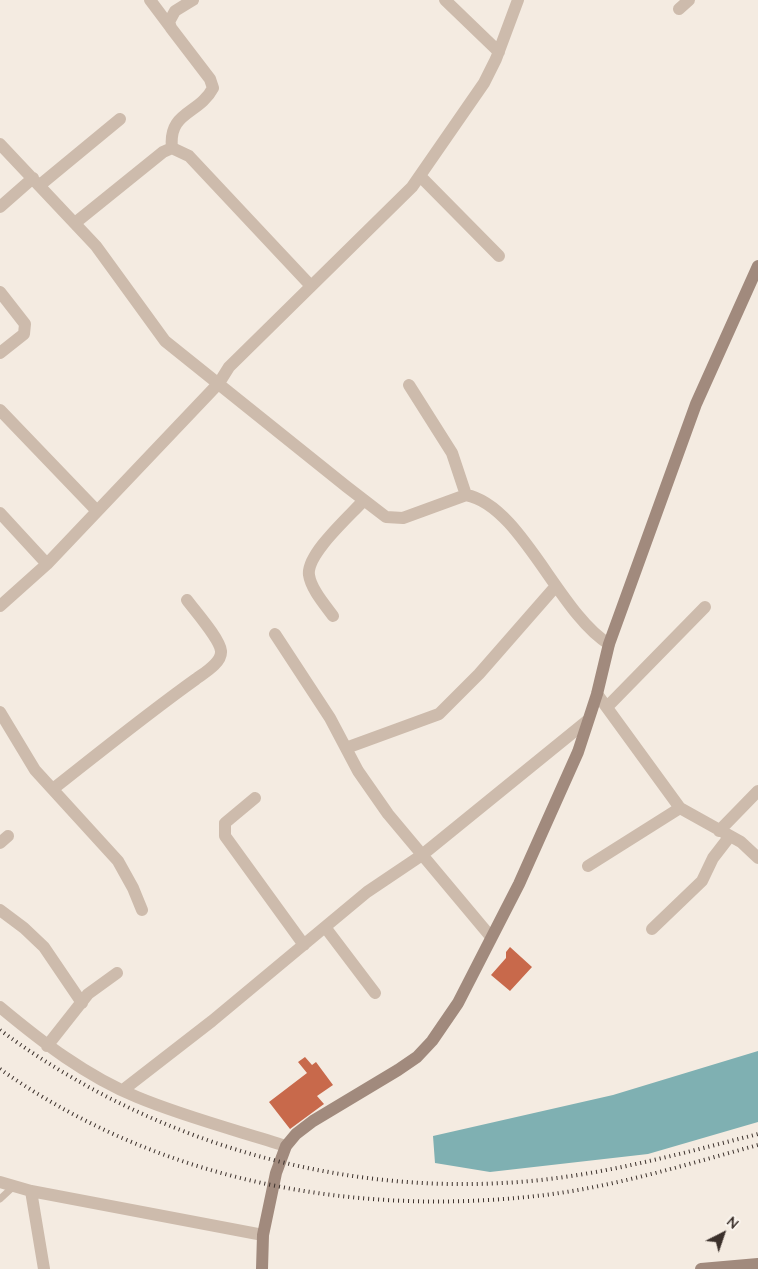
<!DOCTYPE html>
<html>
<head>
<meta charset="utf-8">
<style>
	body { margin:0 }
	#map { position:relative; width:758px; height:1269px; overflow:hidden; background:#f4ebe1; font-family:Quicksand,sans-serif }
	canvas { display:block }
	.north { position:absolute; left:698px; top:1209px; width:50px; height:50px; -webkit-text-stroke:4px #fbf5ee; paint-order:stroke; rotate:41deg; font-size:14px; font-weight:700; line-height:20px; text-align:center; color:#3b302b }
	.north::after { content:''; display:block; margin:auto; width:18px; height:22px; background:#3b302b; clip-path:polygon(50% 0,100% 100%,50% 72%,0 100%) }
</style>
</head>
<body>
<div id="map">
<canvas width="758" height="1269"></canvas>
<div class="north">N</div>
</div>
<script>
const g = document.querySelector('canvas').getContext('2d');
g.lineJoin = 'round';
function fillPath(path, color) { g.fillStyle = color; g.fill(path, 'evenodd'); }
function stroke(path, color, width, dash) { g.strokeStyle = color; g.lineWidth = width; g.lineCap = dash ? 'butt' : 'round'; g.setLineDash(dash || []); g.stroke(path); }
const water = new Path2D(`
	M 758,1051 L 758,1122 L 648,1154 L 490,1172 L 435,1163 L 433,1136 L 613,1095 Z`);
const building = new Path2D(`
	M 510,947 L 532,967 L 510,991 L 491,975 L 506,958 L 506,952 Z
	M 305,1057 L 312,1065 L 316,1062 L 333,1085 L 317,1096 L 324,1104 L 290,1129 L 269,1102 L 307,1073 L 298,1062 Z`);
const lane = new Path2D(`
	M 0,1199 L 14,1186`);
const street = new Path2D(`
	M 150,0 L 171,28
	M 445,0 L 499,52
	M 679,9 L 689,0
	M 0,144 L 96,246 L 165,341 L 347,487 L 386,517 L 403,518 L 466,495 C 521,505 559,614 609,644
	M 172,148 C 168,111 199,115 213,88 L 210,79 L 171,28 L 169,22 L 175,11 L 193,0
	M 420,176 L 499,256
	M 40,185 L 120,119
	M 0,207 L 33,178
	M 75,223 L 163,152 L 172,148 L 189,156 L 311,286
	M 0,292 L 25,324 L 24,334 L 0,353
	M 409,385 L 452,453 L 466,495
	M 0,410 L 97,511
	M 0,513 L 47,564
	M 0,606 L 47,564 L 219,383 L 229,367 L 412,187 L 484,83 L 496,59 L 518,0
	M 333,616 C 325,605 311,589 309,575 C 306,554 351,515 364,500
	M 275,634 L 330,718 L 358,771 L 388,814 L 491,937
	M 597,694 L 680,808 L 741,842 L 758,858
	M 608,706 L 705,607
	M 0,712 L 35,770 L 118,861 L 133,888 L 142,910
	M 346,748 L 439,714 L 479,674 L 556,586
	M 53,789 C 100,752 147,714 196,679 C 204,673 222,663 221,651 C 220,639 195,611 187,600
	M 255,798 L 225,823 L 225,836 L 304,945
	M 719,831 L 758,791
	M 0,843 L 8,836
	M 588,866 L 680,808
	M 0,910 L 24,928 L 44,947 L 82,1003
	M 325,927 L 375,993
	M 652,929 L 702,881 L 713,858 L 730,836
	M 0,1007 C 42,1042 86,1076 137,1097 C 185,1117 236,1130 286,1146
	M 47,1046 L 88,994 L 117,973
	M 123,1090 L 212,1021 L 367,892 L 422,855 L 587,721
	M 0,1182 L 31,1191 L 263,1235
	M 31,1191 L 44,1269`);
const secondary = new Path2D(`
	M 262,1269 L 263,1235 L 276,1173 L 286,1146 L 296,1134 L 313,1121 L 398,1070 L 417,1057 L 432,1041 L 458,1003 L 519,884 L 578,752 L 597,694 L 609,644 L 696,404 L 758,266
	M 701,1269 L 758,1264`);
const rail = new Path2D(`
	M 0,1030 C 148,1140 335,1196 519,1182 C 599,1176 680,1154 758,1134
	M 0,1069 C 158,1181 354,1218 545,1195 C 617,1186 688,1164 758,1145`);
fillPath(water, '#7fb0b2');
fillPath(building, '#c8694b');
stroke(lane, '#cdbbac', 7);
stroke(street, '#cdbbac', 12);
stroke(secondary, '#a18a7d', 12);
stroke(rail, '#3b302b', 4, [1, 4]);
</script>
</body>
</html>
